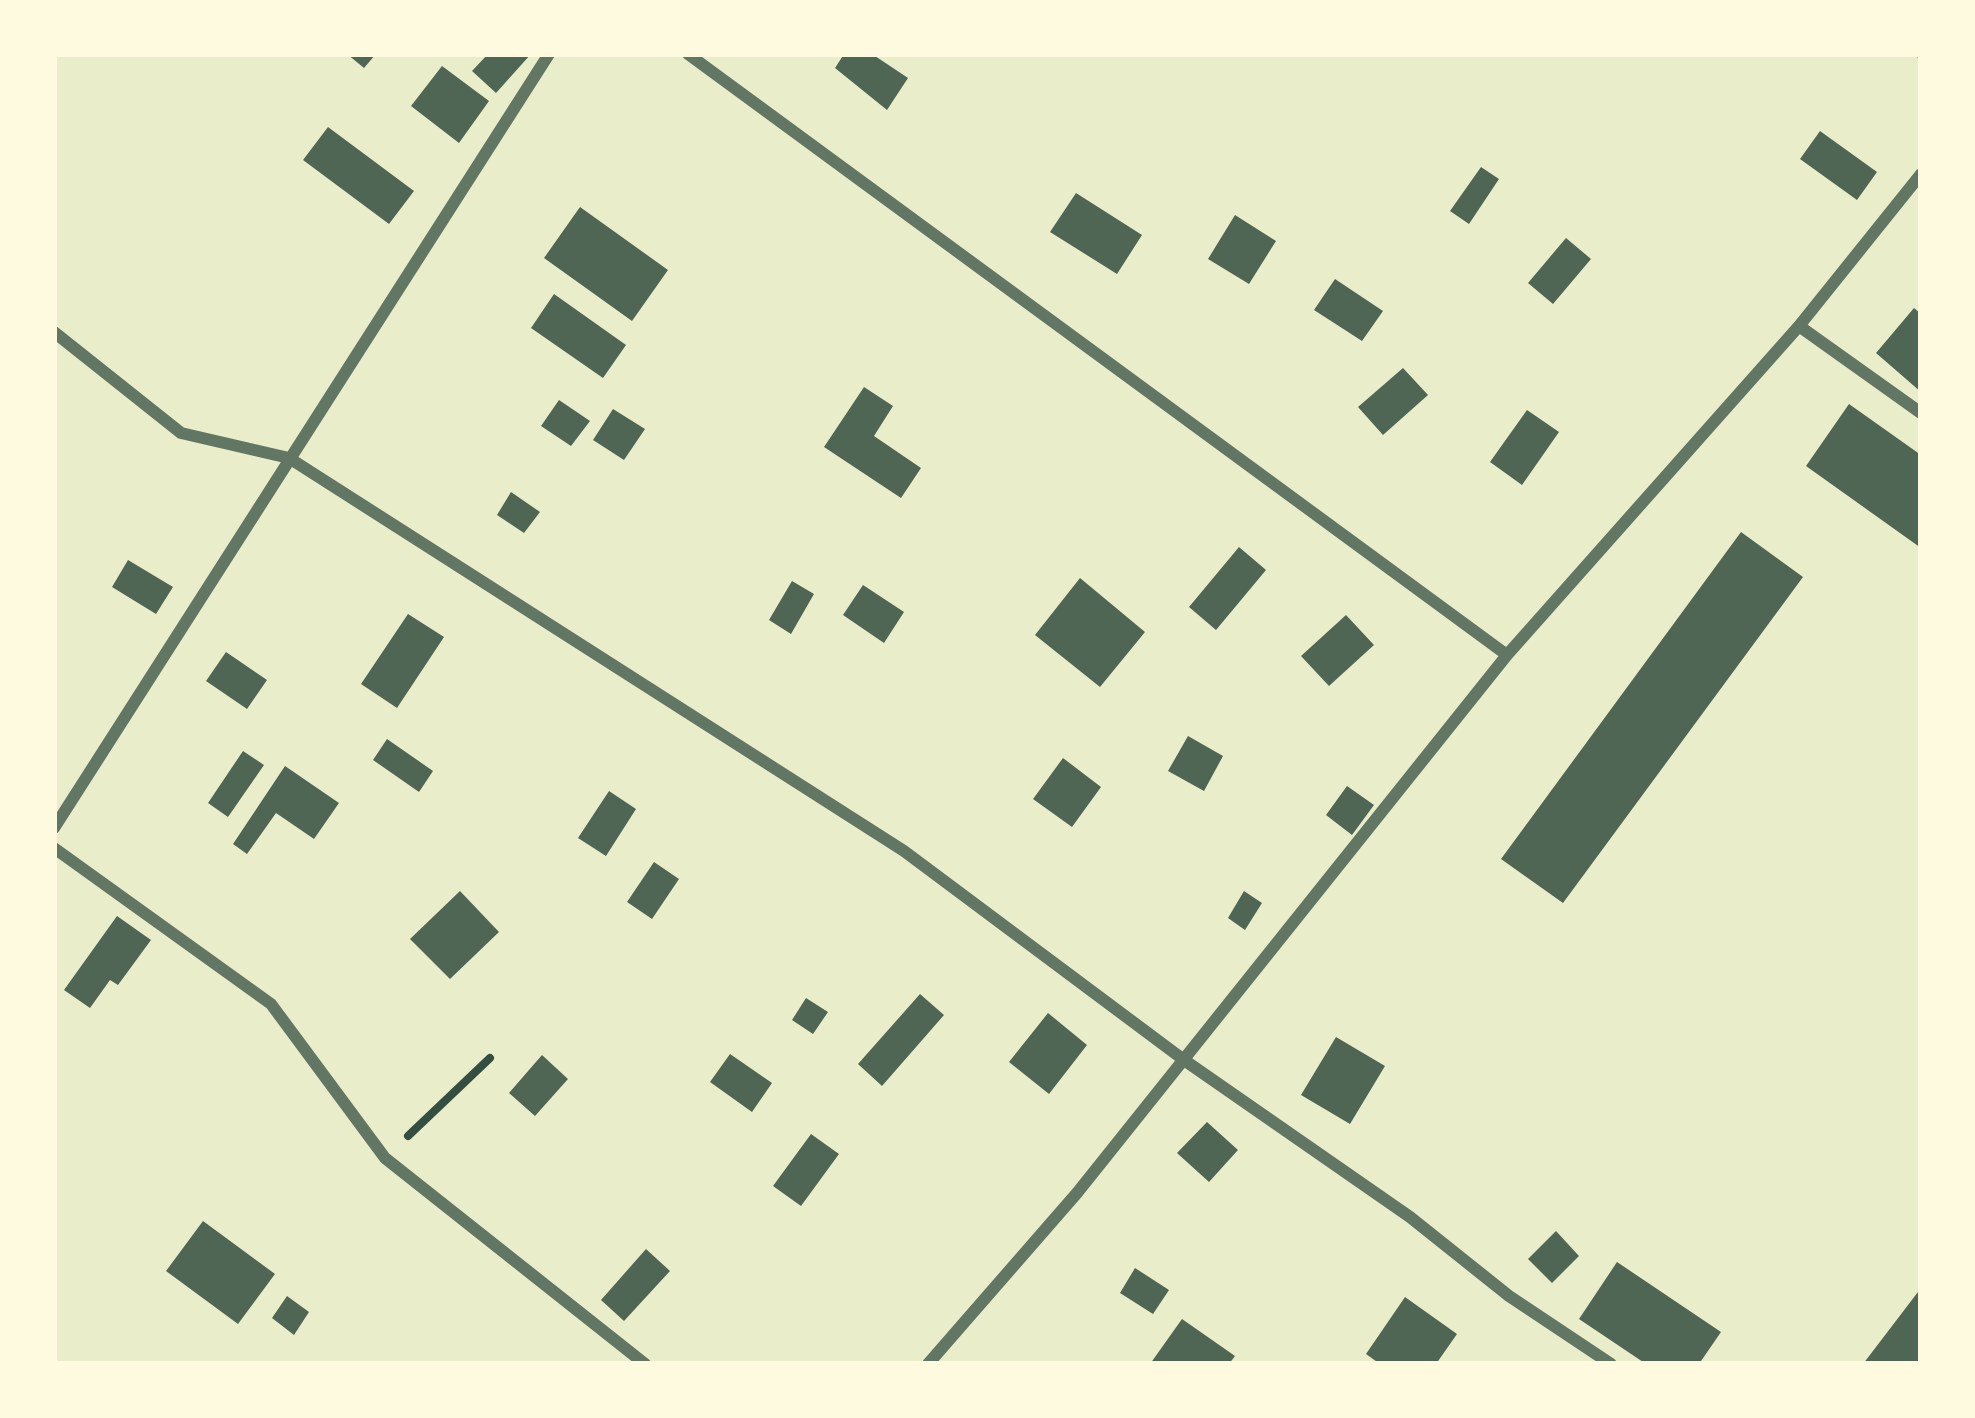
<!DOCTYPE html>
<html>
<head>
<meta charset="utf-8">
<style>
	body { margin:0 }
	#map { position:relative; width:1975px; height:1418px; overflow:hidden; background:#e9edc9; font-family:Figtree,sans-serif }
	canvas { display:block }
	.frame { position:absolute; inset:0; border:57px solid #fefae0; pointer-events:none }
</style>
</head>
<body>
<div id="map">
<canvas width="1975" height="1418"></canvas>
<div class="frame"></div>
</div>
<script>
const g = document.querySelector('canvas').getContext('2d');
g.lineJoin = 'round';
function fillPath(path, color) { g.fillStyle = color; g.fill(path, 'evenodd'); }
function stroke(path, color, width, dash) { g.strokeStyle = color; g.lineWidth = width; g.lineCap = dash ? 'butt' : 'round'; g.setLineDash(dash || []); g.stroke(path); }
const building = new Path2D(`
	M 347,54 L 376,54 L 364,68 Z
	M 488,54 L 531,54 L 496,93 L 472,71 Z
	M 844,54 L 872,54 L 908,78 L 887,110 L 835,68 Z
	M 442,66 L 489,101 L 459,143 L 411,106 Z
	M 328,127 L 414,191 L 389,224 L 303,160 Z
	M 1820,131 L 1877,172 L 1857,200 L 1800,159 Z
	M 1481,167 L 1499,179 L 1469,224 L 1450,211 Z
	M 1076,193 L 1142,235 L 1117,274 L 1050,232 Z
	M 580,207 L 668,270 L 632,321 L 544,258 Z
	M 1235,215 L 1276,241 L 1249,284 L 1208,259 Z
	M 1566,238 L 1591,259 L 1553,304 L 1528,283 Z
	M 1335,279 L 1383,311 L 1362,341 L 1314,310 Z
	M 554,294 L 626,345 L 603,378 L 531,328 Z
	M 1914,308 L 1921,314 L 1921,392 L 1876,353 Z
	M 1403,368 L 1428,395 L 1383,435 L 1358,407 Z
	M 864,387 L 893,406 L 874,436 L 921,468 L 901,498 L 824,447 Z
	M 559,400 L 590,421 L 571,446 L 541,426 Z
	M 1849,404 L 1921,455 L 1921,548 L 1806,466 Z
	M 613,409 L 645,429 L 624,460 L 593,440 Z
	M 1527,410 L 1559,432 L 1522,485 L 1490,462 Z
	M 511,492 L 540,512 L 524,533 L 497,515 Z
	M 1741,532 L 1803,577 L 1563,903 L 1501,859 Z
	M 1239,547 L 1266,570 L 1216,630 L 1189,607 Z
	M 128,560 L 173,587 L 156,614 L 112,587 Z
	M 1080,578 L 1145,632 L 1100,687 L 1035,635 Z
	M 792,581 L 814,594 L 791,634 L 769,620 Z
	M 863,585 L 904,612 L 884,643 L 843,615 Z
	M 408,614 L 444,637 L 397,708 L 361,684 Z
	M 1346,615 L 1374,645 L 1329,686 L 1301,656 Z
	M 226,652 L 267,680 L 247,709 L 206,681 Z
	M 1188,736 L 1223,756 L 1204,791 L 1168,771 Z
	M 387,739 L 433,771 L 419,792 L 373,760 Z
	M 243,751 L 264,765 L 228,817 L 208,803 Z
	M 1063,758 L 1101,787 L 1072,827 L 1033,799 Z
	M 285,766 L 339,803 L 314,839 L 276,813 L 247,854 L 233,844 Z
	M 1347,786 L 1374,805 L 1352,835 L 1326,815 Z
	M 609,791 L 636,809 L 606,856 L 578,838 Z
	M 654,862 L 679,879 L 652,919 L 627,902 Z
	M 460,891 L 499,932 L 450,979 L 410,939 Z
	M 1244,891 L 1262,903 L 1245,930 L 1228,918 Z
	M 117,916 L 151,940 L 118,985 L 110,980 L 90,1008 L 64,990 Z
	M 920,994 L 944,1015 L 882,1086 L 858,1064 Z
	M 806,998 L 828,1012 L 813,1034 L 792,1020 Z
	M 1048,1013 L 1087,1045 L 1049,1094 L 1009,1062 Z
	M 1336,1037 L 1385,1066 L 1350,1124 L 1301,1095 Z
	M 730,1054 L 772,1083 L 752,1112 L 710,1082 Z
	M 542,1055 L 568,1079 L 535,1116 L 509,1093 Z
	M 1207,1122 L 1238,1150 L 1209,1182 L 1177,1153 Z
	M 811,1134 L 839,1154 L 801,1206 L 773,1186 Z
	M 203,1221 L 275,1274 L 238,1324 L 166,1271 Z
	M 1556,1231 L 1579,1256 L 1552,1283 L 1528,1259 Z
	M 646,1249 L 670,1271 L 624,1321 L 601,1300 Z
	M 1617,1262 L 1721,1332 L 1699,1364 L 1646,1364 L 1579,1319 Z
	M 1135,1268 L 1169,1290 L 1153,1314 L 1120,1293 Z
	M 1921,1288 L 1921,1364 L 1863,1364 Z
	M 287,1296 L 309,1312 L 294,1335 L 272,1318 Z
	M 1405,1297 L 1457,1334 L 1436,1364 L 1380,1364 L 1366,1354 Z
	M 1182,1319 L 1235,1356 L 1229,1364 L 1150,1364 Z`);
const path = new Path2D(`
	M 1921,54 L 1921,55
	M 408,1136 L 490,1058`);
const minor = new Path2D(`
	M 688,54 L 1507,655
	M 1799,326 L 1921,413
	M 54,332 L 181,433 L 289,458 L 904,851 L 1184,1060 L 1410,1217 L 1509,1296 L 1611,1364
	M 54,828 L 549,54
	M 54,848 L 271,1004 L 385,1158 L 645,1364
	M 928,1364 L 1077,1193 L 1507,655 L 1799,326 L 1921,174`);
fillPath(building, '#4f6655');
stroke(path, '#344e41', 8);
stroke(minor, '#617663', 12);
</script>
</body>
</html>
